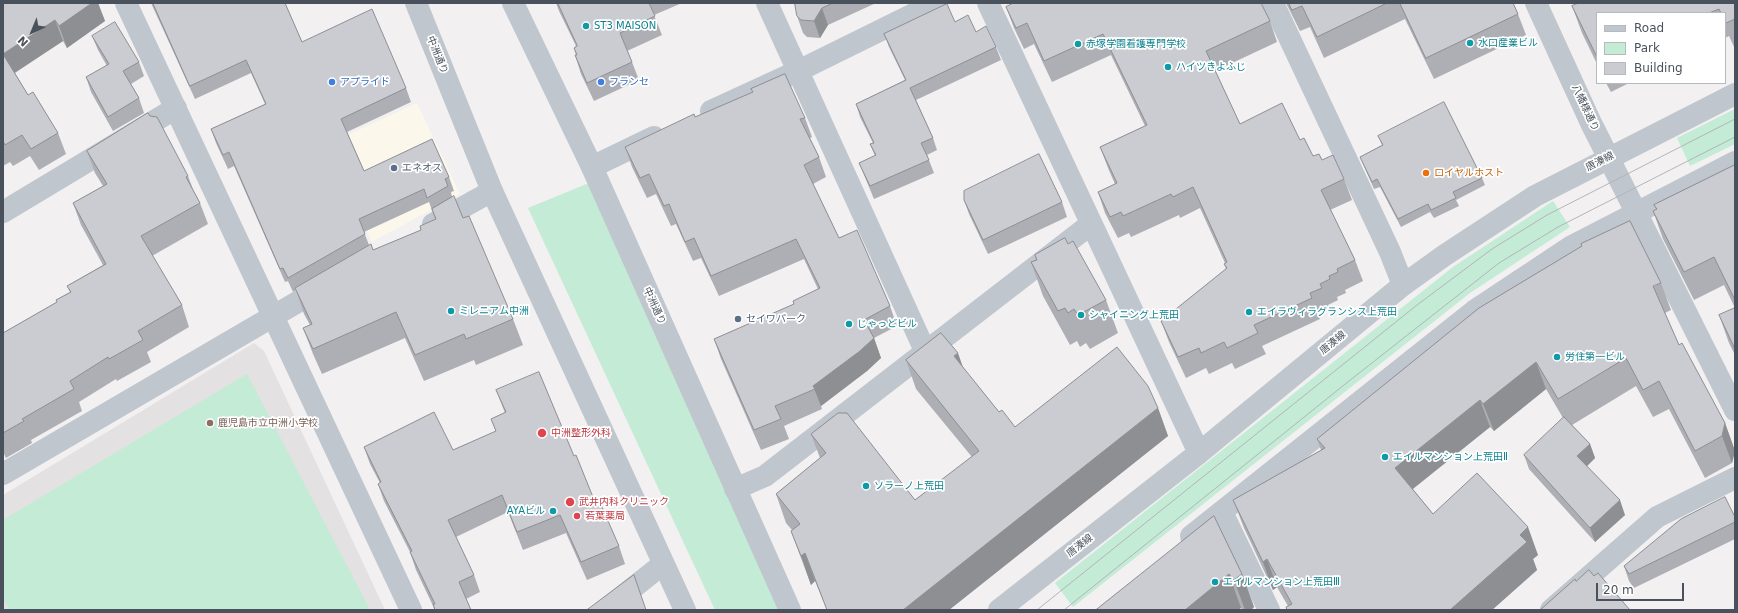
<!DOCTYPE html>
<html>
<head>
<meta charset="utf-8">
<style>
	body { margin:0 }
	#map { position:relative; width:1738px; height:613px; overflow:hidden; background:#f2f0f0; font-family:"DejaVu Sans",sans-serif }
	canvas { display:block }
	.frame { position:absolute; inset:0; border:4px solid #49525c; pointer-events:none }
	.legend { position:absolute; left:1596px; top:12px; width:130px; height:72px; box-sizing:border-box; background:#fff; border:1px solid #b6babe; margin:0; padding:5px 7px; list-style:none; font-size:12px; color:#49525c }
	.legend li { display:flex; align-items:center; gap:8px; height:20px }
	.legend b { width:20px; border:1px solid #b6babe }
	.north { position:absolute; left:12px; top:12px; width:40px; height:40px; -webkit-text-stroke:3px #fff; paint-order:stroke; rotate:224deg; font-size:11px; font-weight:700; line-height:16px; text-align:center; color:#49525c }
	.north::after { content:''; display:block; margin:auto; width:14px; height:18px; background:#49525c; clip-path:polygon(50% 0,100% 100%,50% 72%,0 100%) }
	.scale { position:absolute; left:1596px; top:583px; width:88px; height:18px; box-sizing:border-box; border:2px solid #49525c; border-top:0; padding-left:5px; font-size:12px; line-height:14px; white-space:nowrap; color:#49525c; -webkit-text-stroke:3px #fff; paint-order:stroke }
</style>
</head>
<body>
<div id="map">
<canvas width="1738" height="613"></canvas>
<div class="frame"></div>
<ul class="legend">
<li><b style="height:5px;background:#bfc6cd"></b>Road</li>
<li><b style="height:11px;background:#c3ebd6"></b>Park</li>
<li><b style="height:11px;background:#caccd2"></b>Building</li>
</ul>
<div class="north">N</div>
<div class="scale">20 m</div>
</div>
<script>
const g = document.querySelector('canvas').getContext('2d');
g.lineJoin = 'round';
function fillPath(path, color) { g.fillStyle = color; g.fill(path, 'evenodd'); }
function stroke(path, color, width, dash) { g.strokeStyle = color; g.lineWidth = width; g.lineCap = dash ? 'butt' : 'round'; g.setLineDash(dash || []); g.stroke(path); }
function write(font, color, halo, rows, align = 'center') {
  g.font = font + ' "DejaVu Sans","Noto Sans JP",sans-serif'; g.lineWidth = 3.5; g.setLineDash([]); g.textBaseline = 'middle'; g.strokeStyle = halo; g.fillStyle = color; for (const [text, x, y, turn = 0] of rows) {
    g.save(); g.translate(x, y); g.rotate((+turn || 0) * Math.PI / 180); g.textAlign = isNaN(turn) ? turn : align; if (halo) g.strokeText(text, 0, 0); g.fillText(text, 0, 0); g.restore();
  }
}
const commercial = new Path2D(`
	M 417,103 L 460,194 L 372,242 L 330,143 Z`);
const education = new Path2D(`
	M 254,343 L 264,351 L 385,610 L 3,610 L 3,495 Z`);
const green = new Path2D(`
	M 1735,109 L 1735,144 L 1690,166 L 1677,138 Z
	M 589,183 L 782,610 L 715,610 L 528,208 Z
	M 1553,201 L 1570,227 L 1470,293 L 1073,607 L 1055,583 L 1453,267 Z
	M 247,374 L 370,610 L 11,610 L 3,599 L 3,520 Z`);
const minor = new Path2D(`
	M 126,3 L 411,610
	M 767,3 L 926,353
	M 988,3 L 1199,453
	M 1273,3 L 1390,252 L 1403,285
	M 711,111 L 798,71 L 936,3
	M 592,167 L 654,137
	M 3,212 L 176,108
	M 1636,212 L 1735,410
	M 433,224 L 492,191
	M 3,474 L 325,286
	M 735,489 L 765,476 L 1091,224
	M 1222,512 L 1269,610
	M 605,610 L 663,564
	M 1551,610 L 1657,517 L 1735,478`);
const tertiary = new Path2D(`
	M 416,3 L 492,191 L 685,610
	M 513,3 L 592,167 L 790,610
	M 1536,3 L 1591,123 L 1636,212
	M 1191,536 L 1474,311 L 1572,246 L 1735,162
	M 999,610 L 1199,453 L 1403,285 L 1445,255 L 1535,196 L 1735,94`);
const tram = new Path2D(`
	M 1037,610 L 1417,305 L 1492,249 L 1547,215 L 1735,119
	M 1064,610 L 1349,381 L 1499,263 L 1558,227 L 1735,137`);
const wall = new Path2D(`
	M 3,3 L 98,3 L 105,21 L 67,48 L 63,41 L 15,73 L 28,95 L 58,133 L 66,154 L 39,170 L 30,156 L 13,166 L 10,162 L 3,166 Z
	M 151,3 L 285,3 L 302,42 L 406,88 L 411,102 L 347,132 L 364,171 L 449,177 L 454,191 L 451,192 L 452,197 L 463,218 L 513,319 L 523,345 L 476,365 L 474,360 L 424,381 L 405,338 L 322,374 L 313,354 L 303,328 L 310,325 L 304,314 L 296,290 L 293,292 L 288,281 L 285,282 L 234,166 L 228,169 L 216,143 L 211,129 L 265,104 L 251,73 L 195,99 ZM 429,202 L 435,219 L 421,230 L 373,250 L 369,245 L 364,232 Z
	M 556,3 L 682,3 L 654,15 L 662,35 L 627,51 L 632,62 L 639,80 L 594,101 L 581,74 L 575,55 L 576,55 L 574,48 L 576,46 L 559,11 Z
	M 794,3 L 876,3 L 828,25 L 820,38 L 807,37 L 803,33 L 797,16 L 796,8 Z
	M 1286,3 L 1513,3 L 1518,14 L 1526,35 L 1434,79 L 1405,19 L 1324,58 L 1310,27 L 1300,31 Z
	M 1735,3 L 1735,49 L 1729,36 L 1725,38 L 1725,13 L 1597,13 L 1597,64 L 1582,33 L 1572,6 Z
	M 1006,7 L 1270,21 L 1277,42 L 1215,71 L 1240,124 L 1300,140 L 1313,156 L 1322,160 L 1344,179 L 1352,200 L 1330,210 L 1355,260 L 1363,281 L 1345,290 L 1346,293 L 1337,297 L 1338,300 L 1328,305 L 1330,309 L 1318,314 L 1320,319 L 1262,346 L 1266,354 L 1235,369 L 1232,363 L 1209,374 L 1206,368 L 1186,378 L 1169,342 L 1161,321 L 1226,269 L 1224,264 L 1225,263 L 1200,208 L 1180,218 L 1179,215 L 1131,237 L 1129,233 L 1118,238 L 1105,213 L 1098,192 L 1115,184 L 1108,168 L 1100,147 L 1145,126 L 1111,55 L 1052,82 L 1034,44 L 1024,49 L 1014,28 Z
	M 955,22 L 976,32 L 996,47 L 1001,60 L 916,100 L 933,138 L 937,150 L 927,155 L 934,173 L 874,199 L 859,163 L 875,156 L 870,144 L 873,143 L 860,117 L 856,104 L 905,80 L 889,47 L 884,34 Z
	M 92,36 L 139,62 L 144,76 L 131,84 L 139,98 L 144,113 L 113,131 L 91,92 L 86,77 L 107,66 L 98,50 Z
	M 1606,83 L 1629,83 L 1611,92 Z
	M 695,117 L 805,118 L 812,137 L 810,138 L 819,157 L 826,177 L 813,184 L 839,238 L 890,306 L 897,326 L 874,338 L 881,358 L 867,371 L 821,406 L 822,409 L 784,426 L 789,439 L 761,450 L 721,359 L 714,339 L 794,305 L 818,289 L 804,259 L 719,296 L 701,258 L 693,261 L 676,224 L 671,226 L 656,194 L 647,198 L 632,167 L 625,147 Z
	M 1378,136 L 1482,178 L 1485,185 L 1456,200 L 1459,206 L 1434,218 L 1430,212 L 1401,227 L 1380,187 L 1374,189 L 1363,164 L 1360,157 L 1382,145 Z
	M 87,151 L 188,176 L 194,192 L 200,203 L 208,224 L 152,256 L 182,305 L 189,327 L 147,352 L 151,362 L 117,381 L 116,379 L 79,402 L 82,411 L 31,440 L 32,443 L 6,458 L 3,452 L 3,333 L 57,302 L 56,300 L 70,292 L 67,286 L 103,265 L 81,225 L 73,203 L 103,186 L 95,173 Z
	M 1735,165 L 1735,308 L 1724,285 L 1694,300 L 1663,239 L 1653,211 L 1656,209 L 1654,205 Z
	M 964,200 L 1062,202 L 1067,217 L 988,254 L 969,214 Z
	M 1068,244 L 1106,300 L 1118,333 L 1090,349 L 1086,343 L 1080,347 L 1077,341 L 1070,345 L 1043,296 L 1031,262 L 1036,260 L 1035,255 Z
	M 1661,283 L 1671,310 L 1665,313 L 1679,345 L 1725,423 L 1735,451 L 1732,463 L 1705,478 L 1669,409 L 1653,417 L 1636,386 L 1572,425 L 1590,444 L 1595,458 L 1587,466 L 1625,515 L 1595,542 L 1529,469 L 1524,455 L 1563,418 L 1546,389 L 1494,431 L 1490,427 L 1413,489 L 1433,514 L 1538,555 L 1533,559 L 1537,570 L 1492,610 L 1287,610 L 1288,606 L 1277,587 L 1273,590 L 1244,528 L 1233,500 L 1321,450 L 1317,439 Z
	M 1735,308 L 1735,355 L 1729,343 L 1719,315 Z
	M 906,360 L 963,368 L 999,412 L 1015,427 L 1158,408 L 1168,436 L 949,610 L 827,610 L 815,581 L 811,585 L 791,531 L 792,530 L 786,523 L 776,494 L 820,458 L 811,434 L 915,500 L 972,457 L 916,389 Z
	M 496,390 L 574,456 L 597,507 L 619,546 L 625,564 L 587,580 L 566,533 L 523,550 L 508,512 L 456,537 L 474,575 L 480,592 L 466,599 L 471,610 L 435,610 L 416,570 L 410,552 L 384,501 L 378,484 L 380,483 L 370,464 L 364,447 L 453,450 L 496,432 L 491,419 L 505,413 Z
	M 1214,516 L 1242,574 L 1254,607 L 1251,610 L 1243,610 L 1241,608 L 1238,610 L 1096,610 Z
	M 1735,517 L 1735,539 L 1634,588 L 1629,581 L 1624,566 Z`);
const shadedWall = new Path2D(`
	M 92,3 L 98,3 L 105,21 L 67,48 L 59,26 Z
	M 822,8 L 828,25 L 820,38 L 814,21 Z
	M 55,20 L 63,41 L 11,75 L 3,54 Z
	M 874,338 L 881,358 L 867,371 L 821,406 L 813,386 Z
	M 958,353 L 968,382 L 954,356 Z
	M 1536,362 L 1546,389 L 1494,431 L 1483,404 Z
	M 1480,400 L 1490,427 L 1405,495 L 1395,468 Z
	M 1158,408 L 1168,436 L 949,610 L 903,610 Z
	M 1725,423 L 1735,451 L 1732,463 L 1722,436 Z
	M 1590,444 L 1595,458 L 1583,470 L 1577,456 Z
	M 1620,500 L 1625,515 L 1595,542 L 1590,528 Z
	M 1528,527 L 1538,555 L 1533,559 L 1537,570 L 1492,610 L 1450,610 L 1520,535 Z
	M 805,553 L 815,581 L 811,585 L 801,556 Z
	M 1267,559 L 1277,587 L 1273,590 L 1263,562 Z
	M 1229,574 L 1241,608 L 1238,610 L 1185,610 Z
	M 1242,574 L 1254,607 L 1251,610 L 1245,610 L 1234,580 Z`);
const building = new Path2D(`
	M 3,3 L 92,3 L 59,26 L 55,20 L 3,54 L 28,95 L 33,92 L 58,133 L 31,149 L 22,135 L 5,145 L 3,141 Z
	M 153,3 L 285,3 L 302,42 L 372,9 L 406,88 L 341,119 L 364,171 L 432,139 L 449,177 L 445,179 L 448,186 L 427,198 L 424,189 L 359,219 L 365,234 L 288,278 L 283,268 L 280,269 L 229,152 L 223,155 L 211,129 L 266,104 L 246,60 L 190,86 Z
	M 558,3 L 649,3 L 655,16 L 620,33 L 632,62 L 587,83 L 575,55 L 577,55 L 574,48 L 577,46 Z
	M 795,3 L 833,3 L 822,8 L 814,21 L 801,20 L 797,16 Z
	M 1014,3 L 1261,3 L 1270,21 L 1206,51 L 1240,124 L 1282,103 L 1300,140 L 1304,138 L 1313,156 L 1319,154 L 1322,160 L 1333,155 L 1344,179 L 1321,190 L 1355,260 L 1337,269 L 1338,272 L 1329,276 L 1330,279 L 1320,284 L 1322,288 L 1310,293 L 1312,298 L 1254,325 L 1258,333 L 1227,348 L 1224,342 L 1201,353 L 1199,348 L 1178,357 L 1161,321 L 1227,268 L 1224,264 L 1227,262 L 1193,187 L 1173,197 L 1171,194 L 1123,216 L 1121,212 L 1110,217 L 1098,192 L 1117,183 L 1100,147 L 1147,125 L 1103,34 L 1044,61 L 1027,23 L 1016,28 L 1006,7 Z
	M 1289,3 L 1387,3 L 1317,37 L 1302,6 L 1292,10 Z
	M 1400,3 L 1513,3 L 1518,14 L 1426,58 Z
	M 1579,3 L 1735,3 L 1735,19 L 1726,23 L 1725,21 L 1725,13 L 1721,13 L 1719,9 L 1709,13 L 1597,13 L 1597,57 L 1572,6 Z
	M 947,4 L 955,22 L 968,15 L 976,32 L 986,26 L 996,47 L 910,88 L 933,138 L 921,143 L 929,160 L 870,186 L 859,163 L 876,155 L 870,144 L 874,143 L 856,104 L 906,80 L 884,34 Z
	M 115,22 L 139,62 L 123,71 L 139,98 L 108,117 L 86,77 L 109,64 L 92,36 Z
	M 785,74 L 805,118 L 800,119 L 819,157 L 804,165 L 839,238 L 857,230 L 890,306 L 864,320 L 874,338 L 860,351 L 813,386 L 815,389 L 775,406 L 781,419 L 754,430 L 714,339 L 794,304 L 793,301 L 820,288 L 796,239 L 711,276 L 694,238 L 685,242 L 669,204 L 664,206 L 649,174 L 640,178 L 625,147 L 694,114 L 695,117 L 753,92 L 751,89 Z
	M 1444,102 L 1482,178 L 1453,192 L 1456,198 L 1431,210 L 1428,204 L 1398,219 L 1377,179 L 1372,182 L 1360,157 L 1383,145 L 1378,136 Z
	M 148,113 L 150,116 L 157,117 L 188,176 L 186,177 L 200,203 L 141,236 L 182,305 L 138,331 L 143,340 L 109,359 L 108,357 L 70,381 L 74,389 L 22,419 L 24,421 L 3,433 L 3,333 L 57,302 L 56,300 L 71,292 L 67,286 L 106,264 L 73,203 L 107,184 L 87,151 Z
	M 1039,154 L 1062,202 L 983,240 L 964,200 L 964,191 Z
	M 1735,165 L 1735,300 L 1714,257 L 1684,272 L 1653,211 L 1657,209 L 1654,205 Z
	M 454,196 L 463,218 L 469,216 L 513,319 L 466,339 L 464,334 L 415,355 L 396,312 L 313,349 L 303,328 L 312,324 L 295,288 L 371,244 L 373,250 L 421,230 L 420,226 L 436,219 L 432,209 Z
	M 1630,221 L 1661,283 L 1653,286 L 1679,345 L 1682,343 L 1725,423 L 1722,436 L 1695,451 L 1659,381 L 1643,390 L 1626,358 L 1558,399 L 1536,362 L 1483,404 L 1480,400 L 1395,468 L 1433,514 L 1477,473 L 1528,527 L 1520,535 L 1527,542 L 1450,610 L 1287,610 L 1286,607 L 1292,604 L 1267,559 L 1263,562 L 1233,500 L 1325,448 L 1317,439 L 1479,308 L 1582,246 L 1581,244 Z
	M 1065,238 L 1068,244 L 1073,241 L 1106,300 L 1078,315 L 1074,309 L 1068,313 L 1065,308 L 1058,311 L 1031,262 L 1037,260 L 1035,255 Z
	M 1735,308 L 1735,349 L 1719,315 Z
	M 941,333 L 958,353 L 954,356 L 999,412 L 1002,410 L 1015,427 L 1117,347 L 1148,386 L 1158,408 L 903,610 L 827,610 L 805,553 L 801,556 L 791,531 L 800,524 L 776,494 L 826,453 L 811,434 L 838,413 L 847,413 L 915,500 L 979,451 L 906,360 Z
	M 539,372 L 574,456 L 576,455 L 597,507 L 601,505 L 619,546 L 581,562 L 560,515 L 517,532 L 502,495 L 448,520 L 474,575 L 459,582 L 471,610 L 435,610 L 433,604 L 435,604 L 410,552 L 412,551 L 378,484 L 381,482 L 364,447 L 434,412 L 453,450 L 496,431 L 491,419 L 506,412 L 496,390 Z
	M 1564,417 L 1590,444 L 1577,456 L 1620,500 L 1590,528 L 1524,455 Z
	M 1725,497 L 1735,517 L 1735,522 L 1629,574 L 1624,566 L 1681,519 Z
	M 1214,516 L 1242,574 L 1234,580 L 1229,574 L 1185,610 L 1096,610 Z
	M 1589,570 L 1594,576 L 1598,573 L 1630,610 L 1540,610 L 1575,579 L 1576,581 Z
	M 634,575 L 646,610 L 587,610 Z`);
const markers = [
	[586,26,4,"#0f9aa8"],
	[1470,43,4,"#0f9aa8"],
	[1078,44,4,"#0f9aa8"],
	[1168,67,4,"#0f9aa8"],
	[332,82,4,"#3f7fe0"],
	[601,82,4,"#3f7fe0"],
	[394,168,4,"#5c6f8a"],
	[1426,173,4,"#e8710a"],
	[451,311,4,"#0f9aa8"],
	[1249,312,4,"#0f9aa8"],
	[1081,315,4,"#0f9aa8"],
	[738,319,4,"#5c6f8a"],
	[849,324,4,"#0f9aa8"],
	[1557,357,4,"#0f9aa8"],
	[210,423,4,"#8d6e63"],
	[542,433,5,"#e0444e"],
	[1385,457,4,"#0f9aa8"],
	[866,486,4,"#0f9aa8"],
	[570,502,5,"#e0444e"],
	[553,511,4,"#0f9aa8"],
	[577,516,4,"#e0444e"],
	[1215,582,4,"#0f9aa8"]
];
const cultureNames = [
	["ST3 MAISON",594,26],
	["水口産業ビル",1478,43],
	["赤塚学園看護専門学校",1086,44],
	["ハイツきよふじ",1176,67],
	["ミレニアム中洲",459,311],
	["エイラヴィラグランシス上荒田",1257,312],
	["シャイニング上荒田",1089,315],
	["じゃっどビル",857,324],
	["労住第一ビル",1565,357],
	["エイルマンション上荒田Ⅱ",1393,457],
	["ソラーノ上荒田",874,486],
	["AYAビル",545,511,"right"],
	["エイルマンション上荒田Ⅲ",1223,582]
];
const streetNames = [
	["中洲通り",437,55,68],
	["八幡様通り",1585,108,65],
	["唐湊線",1600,162,-27],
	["中洲通り",654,306,66],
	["唐湊線",1333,343,-39],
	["唐湊線",1080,546,-38]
];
const shopNames = [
	["アプライド",340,82],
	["フランセ",609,82]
];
const serviceNames = [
	["エネオス",402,168],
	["セイワパーク",746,319]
];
const foodNames = [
	["ロイヤルホスト",1434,173]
];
const educationNames = [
	["鹿児島市立中洲小学校",218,423]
];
const healthNames = [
	["中洲整形外科",551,433],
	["武井内科クリニック",579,502],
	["若葉薬局",585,516]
];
fillPath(commercial, '#fbf7eb');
fillPath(education, '#e3e1e1');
fillPath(green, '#c3ebd6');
stroke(minor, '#bfc6cd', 22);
stroke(tertiary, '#bfc6cd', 22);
stroke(tram, '#b3b5b9', 1);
fillPath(wall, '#aeafb5');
fillPath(shadedWall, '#8d8f93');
fillPath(building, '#caccd2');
stroke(building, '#8d8f93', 1);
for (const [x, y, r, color] of markers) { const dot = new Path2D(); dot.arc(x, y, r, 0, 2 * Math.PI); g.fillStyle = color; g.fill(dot); stroke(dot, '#fff', 1.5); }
write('10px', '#0d838f', '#fff', cultureNames, 'left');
write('10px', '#49525c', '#fff', streetNames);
write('10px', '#366cbe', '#fff', shopNames, 'left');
write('10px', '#4e5e75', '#fff', serviceNames, 'left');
write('10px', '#c56008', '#fff', foodNames, 'left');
write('10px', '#785e54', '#fff', educationNames, 'left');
write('10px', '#be3a42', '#fff', healthNames, 'left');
</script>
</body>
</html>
